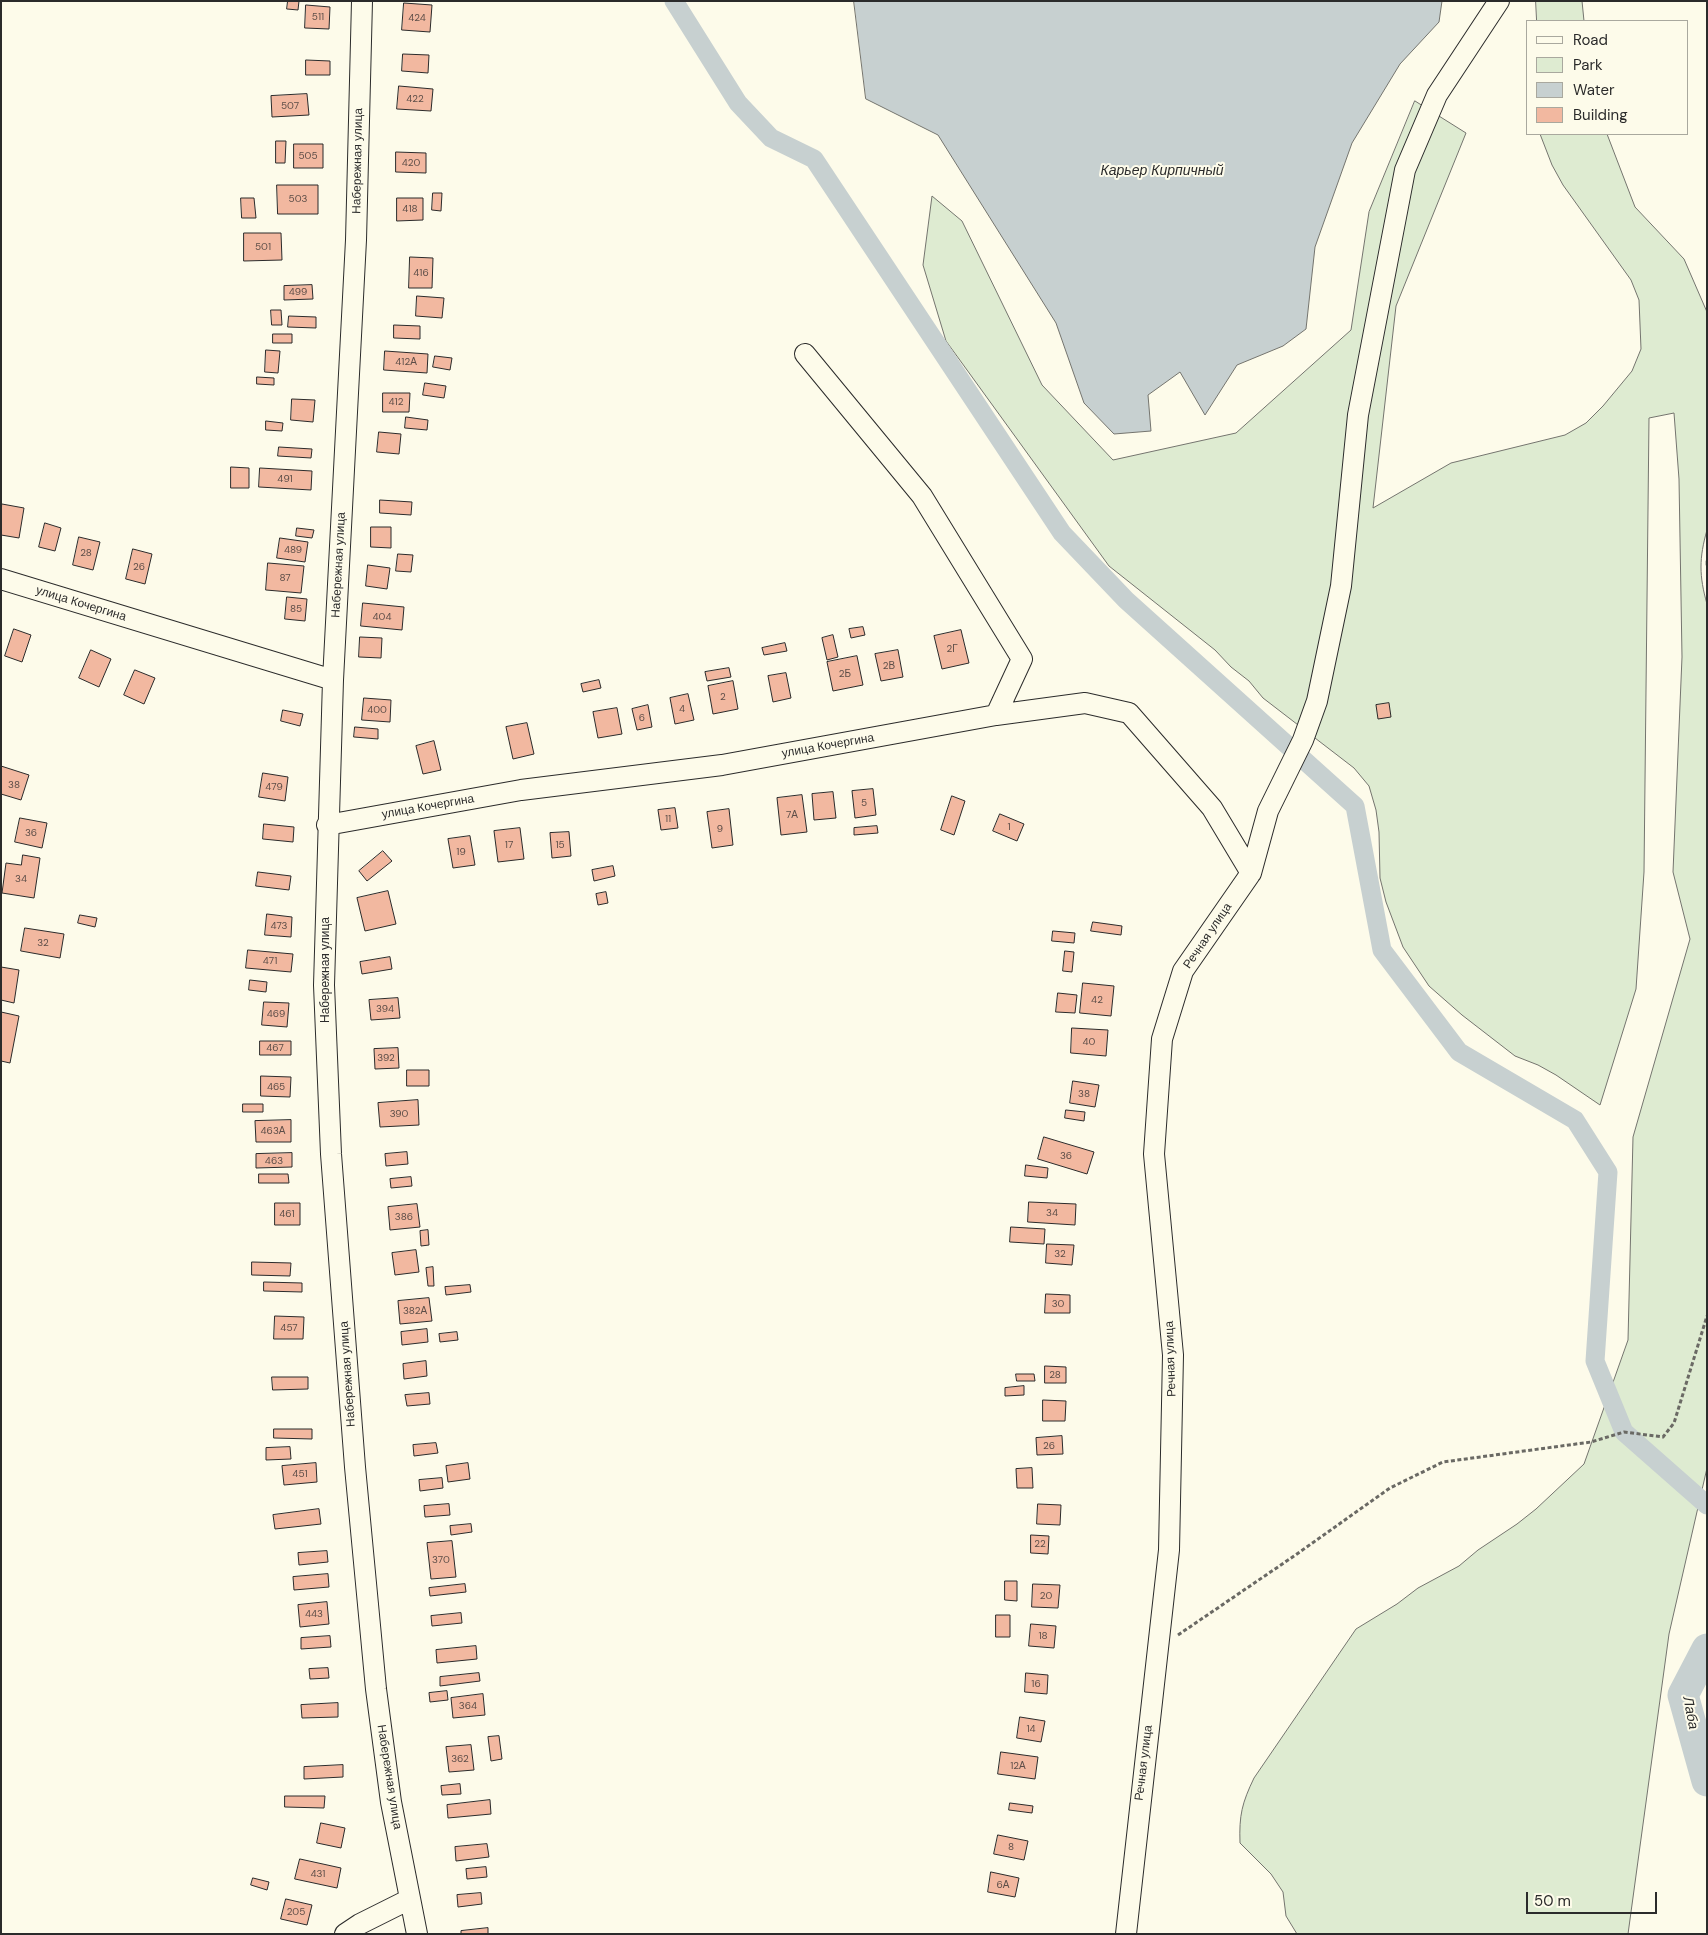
<!DOCTYPE html>
<html>
<head>
<meta charset="utf-8">
<style>
	body { margin:0 }
	#map { position:relative; width:1708px; height:1935px; overflow:hidden; background:#fdfbea; font-family:"DM Sans",sans-serif }
	canvas { display:block }
	.frame { position:absolute; inset:0; border:2px solid #2b2b2b; pointer-events:none }
	.legend { position:absolute; left:1526px; top:20px; width:162px; height:115px; box-sizing:border-box; background:#fdfbea; border:1px solid #a9a89e; margin:0; padding:6px 9px; list-style:none; font-size:15px; color:#2b2b2b }
	.legend li { display:flex; align-items:center; gap:10px; height:25px }
	.legend b { width:25px; border:1px solid #a9a89e }
	.scale { position:absolute; left:1526px; top:1892px; width:131px; height:22px; box-sizing:border-box; border:2px solid #2b2b2b; border-top:0; padding-left:6px; font-size:15px; line-height:18px; white-space:nowrap; color:#2b2b2b; -webkit-text-stroke:4px #fdfbea; paint-order:stroke }
</style>
</head>
<body>
<div id="map">
<canvas width="1708" height="1935"></canvas>
<div class="frame"></div>
<ul class="legend">
<li><b style="height:6px;background:#fdfbea"></b>Road</li>
<li><b style="height:14px;background:#deebd1"></b>Park</li>
<li><b style="height:14px;background:#c7d0d0"></b>Water</li>
<li><b style="height:14px;background:#f2b8a0"></b>Building</li>
</ul>
<div class="scale">50 m</div>
</div>
<script>
const g = document.querySelector('canvas').getContext('2d');
g.lineJoin = 'round';
function fillPath(path, color) { g.fillStyle = color; g.fill(path, 'evenodd'); }
function stroke(path, color, width, dash) { g.strokeStyle = color; g.lineWidth = width; g.lineCap = dash ? 'butt' : 'round'; g.setLineDash(dash || []); g.stroke(path); }
function write(font, color, halo, rows, align = 'center') {
  g.font = font + ' "DM Sans",sans-serif'; g.lineWidth = 4; g.setLineDash([]); g.textBaseline = 'middle'; g.strokeStyle = halo; g.fillStyle = color; for (const [text, x, y, turn = 0] of rows) {
    g.save(); g.translate(x, y); g.rotate((+turn || 0) * Math.PI / 180); g.textAlign = isNaN(turn) ? turn : align; if (halo) g.strokeText(text, 0, 0); g.fillText(text, 0, 0); g.restore();
  }
}
const green = new Path2D(`
	M 1536,1 L 1582,1 L 1584,21 L 1537,21 Z
	M 1415,101 L 1466,133 L 1396,306 L 1373,508 L 1451,463 L 1565,435 L 1586,423 L 1603,406 L 1632,371 L 1641,349 L 1639,300 L 1631,280 L 1563,185 L 1552,165 L 1540,134 L 1607,134 L 1635,207 L 1684,259 L 1707,312 L 1707,530 C 1699,558 1699,576 1707,604 L 1707,1468 L 1669,1634 L 1628,1934 L 1297,1934 L 1286,1916 L 1283,1892 L 1271,1874 L 1240,1843 C 1239,1815 1242,1803 1254,1778 L 1356,1629 L 1397,1604 L 1418,1588 L 1459,1566 L 1478,1550 L 1517,1524 L 1536,1509 L 1584,1464 L 1628,1340 L 1633,1137 L 1690,939 L 1673,872 L 1682,657 L 1679,479 L 1674,413 L 1649,418 L 1644,872 L 1636,989 L 1600,1105 L 1556,1075 L 1538,1065 L 1515,1056 L 1462,1015 L 1429,986 L 1403,947 L 1386,902 L 1380,878 L 1379,832 L 1376,810 L 1369,786 L 1354,768 L 1263,698 L 1249,681 L 1231,667 L 1215,650 L 1109,566 L 946,341 L 923,265 L 932,196 L 962,221 L 1042,385 L 1113,460 L 1236,433 L 1351,330 L 1369,212 Z`);
const water = new Path2D(`
	M 854,1 L 1442,1 L 1439,22 L 1400,64 L 1352,143 L 1315,247 L 1306,329 L 1283,346 L 1237,365 L 1205,415 L 1180,372 L 1148,395 L 1151,431 L 1114,434 L 1084,403 L 1056,323 L 938,135 L 866,99 Z`);
const canal = new Path2D(`
	M 674,1 L 738,103 L 771,138 L 814,159 L 1062,533 L 1126,600 L 1355,806 L 1382,950 L 1459,1052 L 1575,1120 L 1608,1172 L 1595,1361 L 1624,1432 L 1707,1505`);
const river = new Path2D(`
	M 1707,1649 L 1683,1695 L 1707,1781`);
const building = new Path2D(`
	M 288,1 L 299,1 L 298,10 L 287,9 Z
	M 404,3 L 432,5 L 430,32 L 402,30 Z
	M 306,5 L 330,7 L 329,29 L 305,28 Z
	M 403,54 L 429,55 L 428,73 L 402,71 Z
	M 306,60 L 330,61 L 330,75 L 306,75 Z
	M 399,86 L 433,89 L 431,111 L 397,109 Z
	M 307,94 L 309,115 L 272,117 L 271,96 Z
	M 276,141 L 286,141 L 285,163 L 276,163 Z
	M 294,144 L 323,144 L 323,168 L 294,168 Z
	M 396,152 L 426,153 L 426,173 L 396,172 Z
	M 277,185 L 318,185 L 318,214 L 278,214 Z
	M 433,193 L 442,193 L 441,211 L 432,210 Z
	M 241,198 L 254,198 L 256,218 L 242,218 Z
	M 397,198 L 423,198 L 423,220 L 397,221 Z
	M 244,233 L 281,233 L 282,260 L 244,261 Z
	M 410,257 L 433,258 L 432,288 L 409,288 Z
	M 312,285 L 313,299 L 284,300 L 284,286 Z
	M 417,296 L 444,298 L 442,318 L 416,316 Z
	M 271,310 L 281,310 L 282,325 L 272,325 Z
	M 289,316 L 316,317 L 316,328 L 288,327 Z
	M 394,325 L 420,326 L 420,339 L 394,338 Z
	M 273,334 L 292,334 L 292,343 L 273,343 Z
	M 266,350 L 280,351 L 278,373 L 265,372 Z
	M 385,351 L 428,354 L 427,373 L 384,370 Z
	M 435,356 L 452,358 L 450,370 L 433,367 Z
	M 257,377 L 274,378 L 274,385 L 257,384 Z
	M 425,383 L 446,386 L 444,398 L 423,395 Z
	M 383,393 L 410,393 L 409,412 L 383,412 Z
	M 292,399 L 315,400 L 313,422 L 291,420 Z
	M 406,417 L 428,420 L 427,430 L 405,428 Z
	M 266,421 L 283,423 L 282,431 L 266,430 Z
	M 379,432 L 401,434 L 399,454 L 377,452 Z
	M 279,447 L 312,449 L 311,458 L 278,456 Z
	M 231,467 L 249,468 L 249,488 L 231,488 Z
	M 260,468 L 312,471 L 311,490 L 259,487 Z
	M 380,500 L 412,502 L 411,515 L 380,513 Z
	M 2,504 L 24,508 L 19,538 L 1,535 Z
	M 45,523 L 61,528 L 55,551 L 39,547 Z
	M 371,527 L 391,527 L 391,548 L 371,547 Z
	M 297,528 L 314,530 L 312,538 L 296,536 Z
	M 79,537 L 100,542 L 93,570 L 73,565 Z
	M 280,538 L 308,542 L 305,562 L 277,558 Z
	M 133,549 L 152,554 L 145,584 L 126,579 Z
	M 398,554 L 413,555 L 411,572 L 396,571 Z
	M 268,563 L 304,566 L 301,593 L 266,590 Z
	M 368,565 L 390,568 L 387,589 L 366,586 Z
	M 287,597 L 307,599 L 305,621 L 285,619 Z
	M 363,603 L 404,607 L 402,630 L 361,626 Z
	M 863,627 L 865,635 L 851,638 L 849,629 Z
	M 14,629 L 31,635 L 22,662 L 5,656 Z
	M 961,630 L 969,663 L 942,669 L 934,636 Z
	M 833,635 L 838,657 L 827,660 L 822,638 Z
	M 360,637 L 382,638 L 381,658 L 359,657 Z
	M 785,643 L 787,651 L 764,655 L 762,648 Z
	M 91,650 L 111,659 L 99,687 L 79,678 Z
	M 898,650 L 903,677 L 881,681 L 875,654 Z
	M 857,656 L 863,685 L 833,691 L 827,662 Z
	M 729,668 L 731,677 L 707,681 L 705,672 Z
	M 135,670 L 155,678 L 144,704 L 124,695 Z
	M 786,673 L 791,698 L 773,702 L 768,676 Z
	M 599,680 L 601,688 L 583,692 L 581,684 Z
	M 733,681 L 738,709 L 713,714 L 708,686 Z
	M 688,694 L 694,720 L 675,724 L 670,698 Z
	M 364,698 L 391,700 L 390,722 L 362,720 Z
	M 1389,703 L 1391,717 L 1378,719 L 1376,705 Z
	M 648,705 L 652,727 L 637,730 L 632,709 Z
	M 617,708 L 622,734 L 598,738 L 593,712 Z
	M 283,710 L 303,714 L 300,726 L 281,721 Z
	M 527,723 L 534,754 L 513,759 L 506,727 Z
	M 355,727 L 378,729 L 378,739 L 354,737 Z
	M 434,741 L 441,770 L 423,774 L 416,746 Z
	M 1,766 L 29,775 L 21,800 L 1,794 Z
	M 263,773 L 288,777 L 285,801 L 259,797 Z
	M 873,789 L 876,815 L 855,818 L 852,791 Z
	M 833,792 L 836,818 L 814,820 L 812,794 Z
	M 802,795 L 807,832 L 781,835 L 777,798 Z
	M 952,796 L 965,801 L 954,835 L 941,830 Z
	M 675,808 L 678,828 L 661,830 L 658,810 Z
	M 729,809 L 733,845 L 712,848 L 707,812 Z
	M 1000,814 L 1024,824 L 1017,841 L 993,831 Z
	M 20,818 L 47,823 L 42,848 L 15,842 Z
	M 264,824 L 294,827 L 293,842 L 263,839 Z
	M 877,826 L 878,833 L 854,835 L 854,828 Z
	M 520,828 L 524,859 L 498,862 L 494,831 Z
	M 569,832 L 571,856 L 552,858 L 550,833 Z
	M 470,836 L 475,865 L 453,868 L 448,839 Z
	M 383,851 L 392,861 L 367,881 L 359,871 Z
	M 23,855 L 40,858 L 34,898 L 2,893 L 6,863 L 21,865 Z
	M 613,866 L 615,876 L 594,881 L 592,870 Z
	M 258,872 L 291,876 L 289,890 L 256,886 Z
	M 388,891 L 396,924 L 365,931 L 357,898 Z
	M 606,892 L 608,903 L 598,905 L 596,894 Z
	M 267,914 L 292,917 L 291,937 L 265,935 Z
	M 80,915 L 97,918 L 95,927 L 78,923 Z
	M 1093,922 L 1122,926 L 1121,935 L 1091,931 Z
	M 25,928 L 64,934 L 60,958 L 21,951 Z
	M 1053,931 L 1075,933 L 1074,943 L 1052,941 Z
	M 248,950 L 293,954 L 291,972 L 246,968 Z
	M 1065,951 L 1074,952 L 1072,972 L 1063,971 Z
	M 390,957 L 392,969 L 362,974 L 360,962 Z
	M 1,967 L 19,970 L 14,1003 L 1,1000 Z
	M 250,980 L 267,982 L 266,992 L 249,990 Z
	M 1083,983 L 1114,986 L 1111,1016 L 1080,1013 Z
	M 1058,993 L 1077,995 L 1075,1013 L 1056,1012 Z
	M 398,998 L 400,1018 L 371,1020 L 369,1000 Z
	M 264,1002 L 289,1003 L 287,1027 L 262,1025 Z
	M 1,1012 L 19,1016 L 10,1063 L 1,1061 Z
	M 1072,1028 L 1108,1030 L 1106,1056 L 1071,1053 Z
	M 260,1041 L 291,1041 L 291,1055 L 260,1055 Z
	M 398,1048 L 399,1068 L 375,1069 L 374,1049 Z
	M 407,1070 L 429,1070 L 429,1086 L 407,1086 Z
	M 261,1076 L 291,1077 L 290,1097 L 261,1096 Z
	M 1073,1081 L 1099,1085 L 1095,1107 L 1070,1103 Z
	M 418,1100 L 419,1125 L 380,1127 L 378,1103 Z
	M 243,1104 L 263,1104 L 263,1112 L 243,1112 Z
	M 1066,1110 L 1085,1112 L 1084,1121 L 1065,1118 Z
	M 291,1120 L 291,1142 L 256,1142 L 255,1121 Z
	M 1044,1137 L 1094,1152 L 1087,1174 L 1038,1159 Z
	M 407,1152 L 408,1164 L 386,1166 L 385,1154 Z
	M 292,1153 L 292,1167 L 256,1168 L 256,1154 Z
	M 1026,1165 L 1048,1168 L 1047,1178 L 1025,1176 Z
	M 259,1174 L 288,1174 L 289,1183 L 259,1183 Z
	M 411,1177 L 412,1186 L 391,1188 L 390,1179 Z
	M 1029,1202 L 1076,1204 L 1075,1225 L 1028,1222 Z
	M 275,1203 L 300,1203 L 300,1225 L 275,1225 Z
	M 417,1204 L 420,1227 L 390,1230 L 388,1207 Z
	M 1011,1227 L 1045,1229 L 1044,1244 L 1010,1242 Z
	M 428,1230 L 429,1245 L 421,1246 L 420,1231 Z
	M 1047,1244 L 1074,1245 L 1072,1265 L 1046,1263 Z
	M 416,1250 L 419,1272 L 395,1275 L 392,1253 Z
	M 252,1262 L 291,1263 L 290,1276 L 252,1275 Z
	M 433,1267 L 434,1286 L 428,1286 L 426,1268 Z
	M 264,1282 L 302,1283 L 302,1292 L 264,1291 Z
	M 470,1285 L 471,1292 L 446,1295 L 445,1287 Z
	M 1046,1294 L 1070,1295 L 1070,1313 L 1045,1313 Z
	M 429,1298 L 432,1321 L 400,1324 L 398,1301 Z
	M 275,1316 L 304,1317 L 303,1339 L 274,1339 Z
	M 427,1329 L 428,1342 L 402,1345 L 401,1332 Z
	M 457,1332 L 458,1340 L 440,1342 L 439,1334 Z
	M 426,1361 L 427,1376 L 404,1379 L 403,1364 Z
	M 1045,1366 L 1066,1367 L 1066,1383 L 1045,1383 Z
	M 1016,1374 L 1034,1374 L 1035,1381 L 1017,1381 Z
	M 272,1377 L 308,1377 L 308,1389 L 273,1390 Z
	M 1024,1386 L 1024,1395 L 1005,1396 L 1005,1388 Z
	M 429,1393 L 430,1404 L 407,1406 L 405,1395 Z
	M 1043,1400 L 1066,1401 L 1065,1421 L 1043,1421 Z
	M 274,1429 L 312,1429 L 312,1439 L 274,1438 Z
	M 1062,1436 L 1063,1454 L 1037,1455 L 1036,1438 Z
	M 436,1443 L 438,1453 L 414,1456 L 413,1445 Z
	M 290,1447 L 291,1459 L 266,1460 L 266,1448 Z
	M 316,1463 L 317,1482 L 284,1485 L 282,1466 Z
	M 468,1463 L 470,1479 L 448,1482 L 446,1466 Z
	M 1032,1468 L 1033,1488 L 1017,1488 L 1016,1469 Z
	M 442,1478 L 443,1488 L 420,1491 L 419,1480 Z
	M 449,1504 L 450,1515 L 425,1517 L 424,1506 Z
	M 1038,1504 L 1061,1505 L 1060,1525 L 1037,1524 Z
	M 319,1509 L 321,1524 L 275,1529 L 273,1515 Z
	M 471,1524 L 472,1532 L 451,1535 L 450,1526 Z
	M 1031,1535 L 1049,1536 L 1048,1554 L 1031,1553 Z
	M 452,1541 L 456,1577 L 431,1579 L 427,1543 Z
	M 327,1551 L 328,1562 L 299,1565 L 298,1553 Z
	M 328,1574 L 329,1587 L 294,1590 L 293,1577 Z
	M 1005,1581 L 1017,1581 L 1017,1601 L 1005,1600 Z
	M 465,1584 L 466,1592 L 430,1596 L 429,1588 Z
	M 1033,1584 L 1060,1585 L 1058,1608 L 1032,1607 Z
	M 327,1602 L 329,1624 L 300,1627 L 298,1605 Z
	M 461,1613 L 462,1623 L 432,1626 L 431,1616 Z
	M 996,1615 L 1010,1615 L 1010,1637 L 996,1637 Z
	M 1031,1624 L 1056,1626 L 1054,1648 L 1029,1646 Z
	M 330,1636 L 331,1647 L 301,1649 L 301,1638 Z
	M 476,1646 L 477,1659 L 437,1663 L 436,1650 Z
	M 328,1668 L 329,1678 L 310,1679 L 309,1669 Z
	M 479,1673 L 480,1681 L 440,1686 L 440,1677 Z
	M 1026,1673 L 1048,1675 L 1047,1694 L 1025,1692 Z
	M 447,1691 L 448,1700 L 430,1702 L 429,1693 Z
	M 483,1694 L 485,1715 L 453,1718 L 451,1698 Z
	M 338,1703 L 338,1717 L 302,1718 L 301,1705 Z
	M 1020,1717 L 1045,1721 L 1041,1742 L 1017,1738 Z
	M 499,1736 L 502,1759 L 491,1761 L 488,1737 Z
	M 471,1745 L 474,1770 L 449,1772 L 446,1747 Z
	M 1001,1752 L 1038,1757 L 1035,1779 L 998,1774 Z
	M 343,1765 L 343,1777 L 304,1779 L 304,1767 Z
	M 460,1784 L 461,1794 L 442,1795 L 441,1786 Z
	M 285,1796 L 325,1796 L 324,1808 L 285,1807 Z
	M 490,1800 L 491,1814 L 448,1818 L 447,1805 Z
	M 1010,1803 L 1033,1806 L 1032,1813 L 1009,1810 Z
	M 321,1823 L 345,1828 L 341,1848 L 317,1843 Z
	M 998,1835 L 1028,1841 L 1024,1860 L 994,1854 Z
	M 487,1844 L 489,1857 L 456,1861 L 455,1847 Z
	M 300,1859 L 341,1868 L 337,1888 L 295,1879 Z
	M 486,1867 L 487,1877 L 467,1879 L 466,1869 Z
	M 991,1872 L 1019,1878 L 1015,1897 L 988,1892 Z
	M 253,1878 L 269,1882 L 267,1890 L 251,1885 Z
	M 481,1893 L 482,1904 L 458,1907 L 457,1895 Z
	M 286,1899 L 312,1905 L 307,1925 L 281,1919 Z
	M 488,1928 L 488,1934 L 461,1934 L 461,1931 Z`);
const path = new Path2D(`
	M 1178,1635 L 1294,1556 L 1390,1488 L 1443,1462 L 1591,1442 L 1624,1432 L 1663,1437 L 1674,1423 L 1707,1316`);
const minor = new Path2D(`
	M 362,1 L 356,240 L 333,680 L 324,985 L 331,1154 L 355,1467 L 376,1689 L 391,1802 L 417,1934
	M 805,354 L 922,496 L 1022,659 L 996,715
	M 1,579 L 333,680
	M 327,825 L 521,790 L 722,765 L 996,715 L 1085,703 L 1129,713 L 1212,808 L 1251,873
	M 345,1934 L 360,1924 L 410,1899
	M 1126,1934 L 1169,1550 L 1173,1355 L 1154,1154 L 1162,1039 L 1183,971 L 1251,873 L 1268,811 L 1303,740 L 1317,701 L 1341,586 L 1358,415 L 1405,170 L 1437,95 L 1499,1`);
const wall = new Path2D(`
	M 1707,561 L 1707,565`);
const numberNames = [
	["511",318,17],
	["424",417,18],
	["422",415,99],
	["507",290,106],
	["505",308,156],
	["420",411,163],
	["503",298,199],
	["418",410,209],
	["501",263,247],
	["416",421,273],
	["499",298,292],
	["412А",406,362],
	["412",396,402],
	["491",285,479],
	["489",293,550],
	["28",86,553],
	["26",139,567],
	["87",285,578],
	["85",296,609],
	["404",382,617],
	["2Г",952,649],
	["2В",889,666],
	["2Б",845,674],
	["2",723,697],
	["4",682,709],
	["400",377,710],
	["6",642,718],
	["38",14,785],
	["479",274,787],
	["5",864,803],
	["7А",792,815],
	["11",668,819],
	["1",1009,827],
	["9",720,829],
	["36",31,833],
	["17",509,845],
	["15",560,845],
	["19",461,852],
	["34",21,879],
	["473",279,926],
	["32",43,943],
	["471",270,961],
	["42",1097,1000],
	["394",385,1009],
	["469",276,1014],
	["40",1089,1042],
	["467",275,1048],
	["392",386,1058],
	["465",276,1087],
	["38",1084,1094],
	["390",399,1114],
	["463А",273,1131],
	["36",1066,1156],
	["463",274,1161],
	["34",1052,1213],
	["461",287,1214],
	["386",404,1217],
	["32",1060,1254],
	["30",1058,1304],
	["382А",415,1311],
	["457",289,1328],
	["28",1055,1375],
	["26",1049,1446],
	["451",300,1474],
	["22",1040,1544],
	["370",441,1560],
	["20",1046,1596],
	["443",314,1614],
	["18",1043,1636],
	["16",1036,1684],
	["364",468,1706],
	["14",1031,1729],
	["362",460,1759],
	["12А",1018,1766],
	["8",1011,1847],
	["431",318,1874],
	["6А",1003,1885],
	["205",296,1912]
];
const streetNames = [
	["Набережная улица",358,161,-89],
	["Набережная улица",339,565,-87],
	["улица Кочергина",81,604,17],
	["улица Кочергина",828,746,-10],
	["улица Кочергина",428,807,-10],
	["Речная улица",1208,936,-56],
	["Набережная улица",326,970,-90],
	["Речная улица",1171,1359,-92],
	["Набережная улица",348,1374,-94],
	["Речная улица",1144,1763,-83],
	["Набережная улица",389,1777,81]
];
const waterNames = [
	["Карьер Кирпичный",1162,171],
	["Лаба",1690,1713,79]
];
fillPath(green, '#deebd1');
stroke(green, '#74746e', 1);
fillPath(water, '#c7d0d0');
stroke(water, '#74746e', 1);
stroke(canal, '#c7d0d0', 19);
stroke(river, '#c7d0d0', 31);
fillPath(building, '#f2b8a0');
stroke(building, '#2b2b2b', 1);
stroke(minor, '#2b2b2b', 22);
stroke(path, '#6a6964', 3, [4, 2.5]);
stroke(minor, '#fdfbea', 20);
stroke(wall, '#2b2b2b', 2.5);
write('10px', '#5d4e48', null, numberNames);
write('12px', '#2b2b2b', '#fdfbea', streetNames);
write('italic 14px', '#2b2b2b', '#fdfbea', waterNames);
</script>
</body>
</html>
